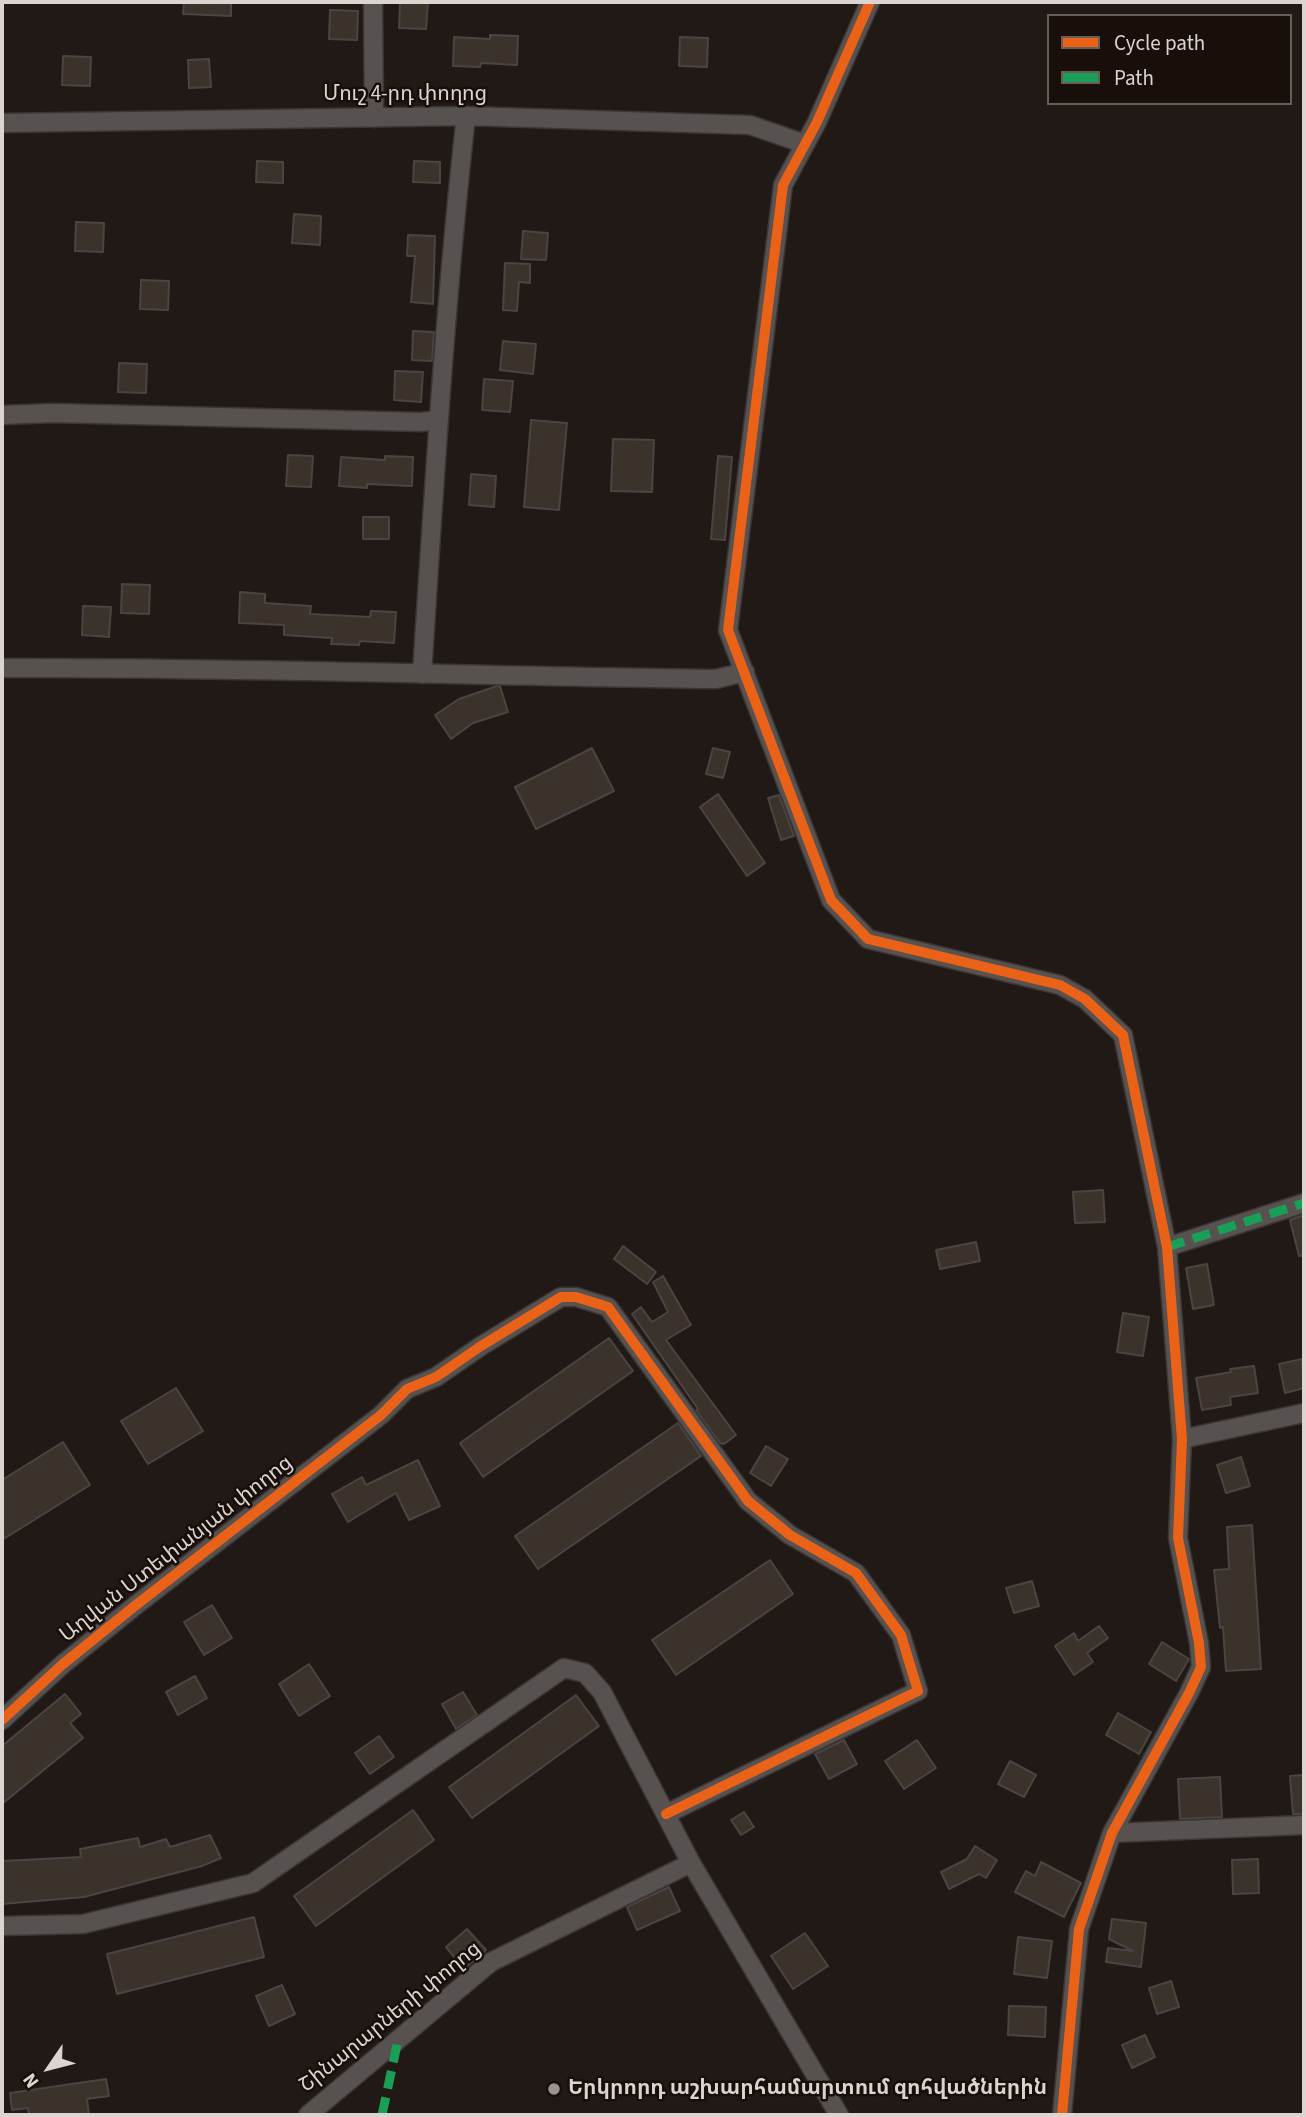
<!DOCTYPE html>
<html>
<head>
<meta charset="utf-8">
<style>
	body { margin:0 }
	#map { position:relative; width:1306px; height:2117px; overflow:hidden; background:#201916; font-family:"Source Sans 3",sans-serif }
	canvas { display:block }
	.frame { position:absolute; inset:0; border:4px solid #dbd4d0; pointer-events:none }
	.legend { position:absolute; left:1047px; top:14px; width:245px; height:91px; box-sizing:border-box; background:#190f0a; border:2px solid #675e59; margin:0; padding:9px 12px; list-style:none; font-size:21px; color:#dbd4d0 }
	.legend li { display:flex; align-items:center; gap:14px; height:35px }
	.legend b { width:35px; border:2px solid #675e59 }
	.north { position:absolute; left:14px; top:2033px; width:70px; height:70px; -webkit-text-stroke:5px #190f0a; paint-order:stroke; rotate:235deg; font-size:19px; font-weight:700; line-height:28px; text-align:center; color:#dbd4d0 }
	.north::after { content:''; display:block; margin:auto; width:24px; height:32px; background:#dbd4d0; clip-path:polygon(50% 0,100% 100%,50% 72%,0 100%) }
</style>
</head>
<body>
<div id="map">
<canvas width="1306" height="2117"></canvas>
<div class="frame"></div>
<ul class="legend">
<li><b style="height:9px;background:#ea6118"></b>Cycle path</li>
<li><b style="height:9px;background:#1a9f57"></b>Path</li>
</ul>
<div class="north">N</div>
</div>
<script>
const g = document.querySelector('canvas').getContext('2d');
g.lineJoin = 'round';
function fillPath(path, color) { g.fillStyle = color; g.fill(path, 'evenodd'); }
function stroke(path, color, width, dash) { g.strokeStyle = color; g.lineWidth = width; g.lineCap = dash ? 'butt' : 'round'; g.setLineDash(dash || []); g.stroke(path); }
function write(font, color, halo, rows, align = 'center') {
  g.font = font + ' "Source Sans 3","Noto Sans Armenian",sans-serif'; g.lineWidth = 5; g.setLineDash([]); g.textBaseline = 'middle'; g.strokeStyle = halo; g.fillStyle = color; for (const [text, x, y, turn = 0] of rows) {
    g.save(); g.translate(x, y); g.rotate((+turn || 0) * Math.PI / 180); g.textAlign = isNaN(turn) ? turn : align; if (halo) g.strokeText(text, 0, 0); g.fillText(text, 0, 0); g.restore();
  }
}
const building = new Path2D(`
	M 184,2 L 231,2 L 231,16 L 183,14 Z
	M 400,2 L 428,2 L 426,29 L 399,28 Z
	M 330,10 L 358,11 L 357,40 L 329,39 Z
	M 490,35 L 518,36 L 517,65 L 481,63 L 480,67 L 453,66 L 454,37 L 490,39 Z
	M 680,37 L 708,38 L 707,67 L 679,66 Z
	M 63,56 L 91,57 L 90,86 L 62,85 Z
	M 209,59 L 211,87 L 189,88 L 188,60 Z
	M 257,161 L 283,162 L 283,183 L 256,182 Z
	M 414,161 L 440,162 L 440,183 L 413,182 Z
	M 294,214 L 321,216 L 320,245 L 292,243 Z
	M 76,222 L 104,223 L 103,252 L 75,251 Z
	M 523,231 L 548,233 L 546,260 L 521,259 Z
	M 408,235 L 435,236 L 433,304 L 411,302 L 415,256 L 407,256 Z
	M 505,263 L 530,264 L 530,283 L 519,282 L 517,311 L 503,310 Z
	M 141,280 L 169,281 L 168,310 L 140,309 Z
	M 413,331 L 434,332 L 432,361 L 412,360 Z
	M 503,341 L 536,344 L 533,374 L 500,370 Z
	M 119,363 L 147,364 L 146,393 L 118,392 Z
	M 395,371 L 423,372 L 421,402 L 394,400 Z
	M 484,379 L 513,381 L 510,412 L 482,410 Z
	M 531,420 L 567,423 L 559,510 L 524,507 Z
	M 613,439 L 654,440 L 652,492 L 611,491 Z
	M 288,455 L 313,456 L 311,487 L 286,486 Z
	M 385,456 L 413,457 L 412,486 L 367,484 L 367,488 L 339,486 L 341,457 L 385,460 Z
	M 718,456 L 732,457 L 725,540 L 711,539 Z
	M 471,474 L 496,476 L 494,507 L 469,505 Z
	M 363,517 L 389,517 L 389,539 L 363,539 Z
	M 122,584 L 150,585 L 149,614 L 121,613 Z
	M 240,592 L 265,594 L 265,603 L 311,606 L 310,614 L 370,617 L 371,611 L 396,612 L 394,643 L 360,641 L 359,645 L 331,644 L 332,638 L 284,635 L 284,625 L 239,623 Z
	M 83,606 L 111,607 L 109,637 L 82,635 Z
	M 497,686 L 500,686 L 508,712 L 473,723 L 451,739 L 435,715 L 459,699 Z
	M 592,748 L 614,791 L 536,829 L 515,787 Z
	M 713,748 L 730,752 L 723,778 L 706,774 Z
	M 718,794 L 765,863 L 747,876 L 700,807 Z
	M 779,795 L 794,836 L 781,840 L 768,798 Z
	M 1103,1190 L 1105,1222 L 1075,1223 L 1073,1192 Z
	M 1304,1215 L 1304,1255 L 1299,1256 L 1290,1220 Z
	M 976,1242 L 980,1261 L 940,1269 L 936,1250 Z
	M 623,1246 L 656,1272 L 647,1284 L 614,1259 Z
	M 1207,1264 L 1214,1305 L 1193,1309 L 1186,1268 Z
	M 663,1276 L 691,1325 L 666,1340 L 736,1435 L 724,1444 L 720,1443 L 696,1410 L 698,1409 L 632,1314 L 641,1307 L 652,1322 L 668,1312 L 653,1282 Z
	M 1123,1313 L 1149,1317 L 1143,1356 L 1117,1352 Z
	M 609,1338 L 633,1371 L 483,1477 L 460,1443 Z
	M 1302,1359 L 1304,1388 L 1285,1393 L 1279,1364 Z
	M 1254,1366 L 1258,1393 L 1230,1397 L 1231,1405 L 1202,1410 L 1196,1378 L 1231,1372 L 1230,1369 Z
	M 176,1388 L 203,1431 L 148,1464 L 121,1421 Z
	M 678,1423 L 701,1456 L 538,1569 L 515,1536 Z
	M 63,1442 L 90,1485 L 2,1540 L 2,1480 Z
	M 766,1446 L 788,1459 L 771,1486 L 750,1473 Z
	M 1241,1457 L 1250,1486 L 1226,1493 L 1217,1465 Z
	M 418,1460 L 440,1506 L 409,1520 L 396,1493 L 348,1522 L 332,1494 L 362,1477 L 366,1485 Z
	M 1252,1525 L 1261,1669 L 1226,1671 L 1223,1627 L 1220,1628 L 1214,1570 L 1229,1569 L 1227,1527 Z
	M 770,1560 L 793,1594 L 676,1675 L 652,1640 Z
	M 1032,1581 L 1039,1606 L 1014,1613 L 1006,1588 Z
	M 212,1605 L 232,1638 L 204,1655 L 184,1622 Z
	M 1099,1626 L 1108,1638 L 1087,1653 L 1093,1662 L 1074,1675 L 1055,1646 L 1074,1633 L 1078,1641 Z
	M 1162,1642 L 1189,1659 L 1176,1681 L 1149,1664 Z
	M 309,1664 L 330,1696 L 299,1716 L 279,1684 Z
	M 195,1676 L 207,1698 L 178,1715 L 166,1692 Z
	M 463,1692 L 477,1715 L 456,1729 L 442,1704 Z
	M 65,1694 L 81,1714 L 70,1723 L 83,1738 L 2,1804 L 2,1746 Z
	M 576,1695 L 599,1726 L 472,1818 L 449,1787 Z
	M 1118,1713 L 1151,1732 L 1139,1754 L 1106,1735 Z
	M 379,1736 L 394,1757 L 370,1774 L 355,1753 Z
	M 844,1740 L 857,1764 L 829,1779 L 815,1754 Z
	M 917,1740 L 936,1768 L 904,1789 L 885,1761 Z
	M 1010,1761 L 1036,1775 L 1024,1797 L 998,1784 Z
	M 1304,1775 L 1304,1814 L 1293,1814 L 1290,1776 Z
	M 1220,1777 L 1222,1817 L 1180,1819 L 1178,1779 Z
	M 413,1810 L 434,1840 L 316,1926 L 294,1896 Z
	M 744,1812 L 754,1827 L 741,1835 L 731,1820 Z
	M 210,1835 L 221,1858 L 202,1866 L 84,1897 L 2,1904 L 2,1861 L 81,1857 L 80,1849 L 138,1838 L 140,1847 L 166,1839 L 170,1847 Z
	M 975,1846 L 997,1860 L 986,1878 L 979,1874 L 949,1889 L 941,1872 L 967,1859 Z
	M 1258,1859 L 1259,1893 L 1233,1894 L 1232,1860 Z
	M 1041,1862 L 1081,1883 L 1064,1917 L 1015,1892 L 1026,1871 L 1035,1876 Z
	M 669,1887 L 680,1911 L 637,1930 L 627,1907 Z
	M 254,1917 L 264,1957 L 117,1994 L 107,1954 Z
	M 1112,1919 L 1146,1923 L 1141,1967 L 1106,1962 L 1108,1948 L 1133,1951 L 1109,1939 Z
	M 467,1929 L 486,1950 L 464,1969 L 446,1947 Z
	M 805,1933 L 828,1966 L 793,1989 L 771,1956 Z
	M 1018,1937 L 1052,1941 L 1047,1978 L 1014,1974 Z
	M 1171,1981 L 1179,2007 L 1157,2014 L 1149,1988 Z
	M 282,1985 L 295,2014 L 269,2026 L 256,1996 Z
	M 1009,2006 L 1046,2007 L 1045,2037 L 1008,2035 Z
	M 1145,2035 L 1155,2057 L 1132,2068 L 1122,2045 Z
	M 106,2079 L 109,2096 L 87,2099 L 89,2115 L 29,2115 L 28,2108 L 12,2110 L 10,2093 Z`);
const minor = new Path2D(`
	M 373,2 L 374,118
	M 870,2 L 817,122 L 783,185 L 728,630 L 831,900 L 868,939 L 1060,985 L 1085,999 L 1123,1035 L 1167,1247 L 1182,1439 L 1178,1538 L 1199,1643 L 1201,1667 L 1189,1693 L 1112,1833 L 1079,1929 L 1062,2115
	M 2,123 L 466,116 L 750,125 L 805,144
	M 2,415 L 53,413 L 421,422 L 438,420
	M 2,668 C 240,667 478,676 716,679 L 745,672
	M 422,674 C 434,488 445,302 466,116
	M 1167,1247 L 1304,1203
	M 1182,1439 L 1304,1413
	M 2,1720 L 63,1664 L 136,1605 L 381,1415 L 407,1389 L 436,1377 L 481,1346 L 561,1297 L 576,1297 L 608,1307 L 748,1501 L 790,1535 L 856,1573 L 901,1635 L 918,1691 L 666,1814
	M 1112,1833 L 1304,1825
	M 2,1926 L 83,1924 L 253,1883 L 564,1668 L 585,1673 L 602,1692 L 691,1863 L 839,2115
	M 308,2115 L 491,1962 L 691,1863`);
const quiet = new Path2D(`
	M 1167,1247 L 1304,1203
	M 382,2115 L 398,2040`);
const cycleway = new Path2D(`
	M 870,2 L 817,122 L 783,185 L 728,630 L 831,900 L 868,939 L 1060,985 L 1085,999 L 1123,1035 L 1167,1247 L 1182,1439 L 1178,1538 L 1199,1643 L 1201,1667 L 1189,1693 L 1112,1833 L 1079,1929 L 1062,2115
	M 2,1720 L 63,1664 L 136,1605 L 381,1415 L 407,1389 L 436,1377 L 481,1346 L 561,1297 L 576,1297 L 608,1307 L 748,1501 L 790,1535 L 856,1573 L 901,1635 L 918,1691 L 666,1814`);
const markers = [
	[554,2089,7,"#9a938f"]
];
const streetNames = [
	["Մուշ 4-րդ փողոց",405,95],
	["Աղվան Ստեփանյան փողոց",177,1550,-38],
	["Շինարարների փողոց",391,2018,-39]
];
const poiNames = [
	["Երկրորդ աշխարհամարտում զոհվածներին",568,2089]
];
fillPath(building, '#3b322c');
stroke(building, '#4a4442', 2);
stroke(minor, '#3b3634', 21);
stroke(minor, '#575250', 18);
stroke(quiet, '#1a9f57', 9, [18, 9]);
stroke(cycleway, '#ea6118', 10);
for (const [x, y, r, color] of markers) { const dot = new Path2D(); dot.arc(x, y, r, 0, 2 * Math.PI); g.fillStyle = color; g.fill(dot); stroke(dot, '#190f0a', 2.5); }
write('21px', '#dbd4d0', '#190f0a', streetNames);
write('bold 21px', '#dbd4d0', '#190f0a', poiNames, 'left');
</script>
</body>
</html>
